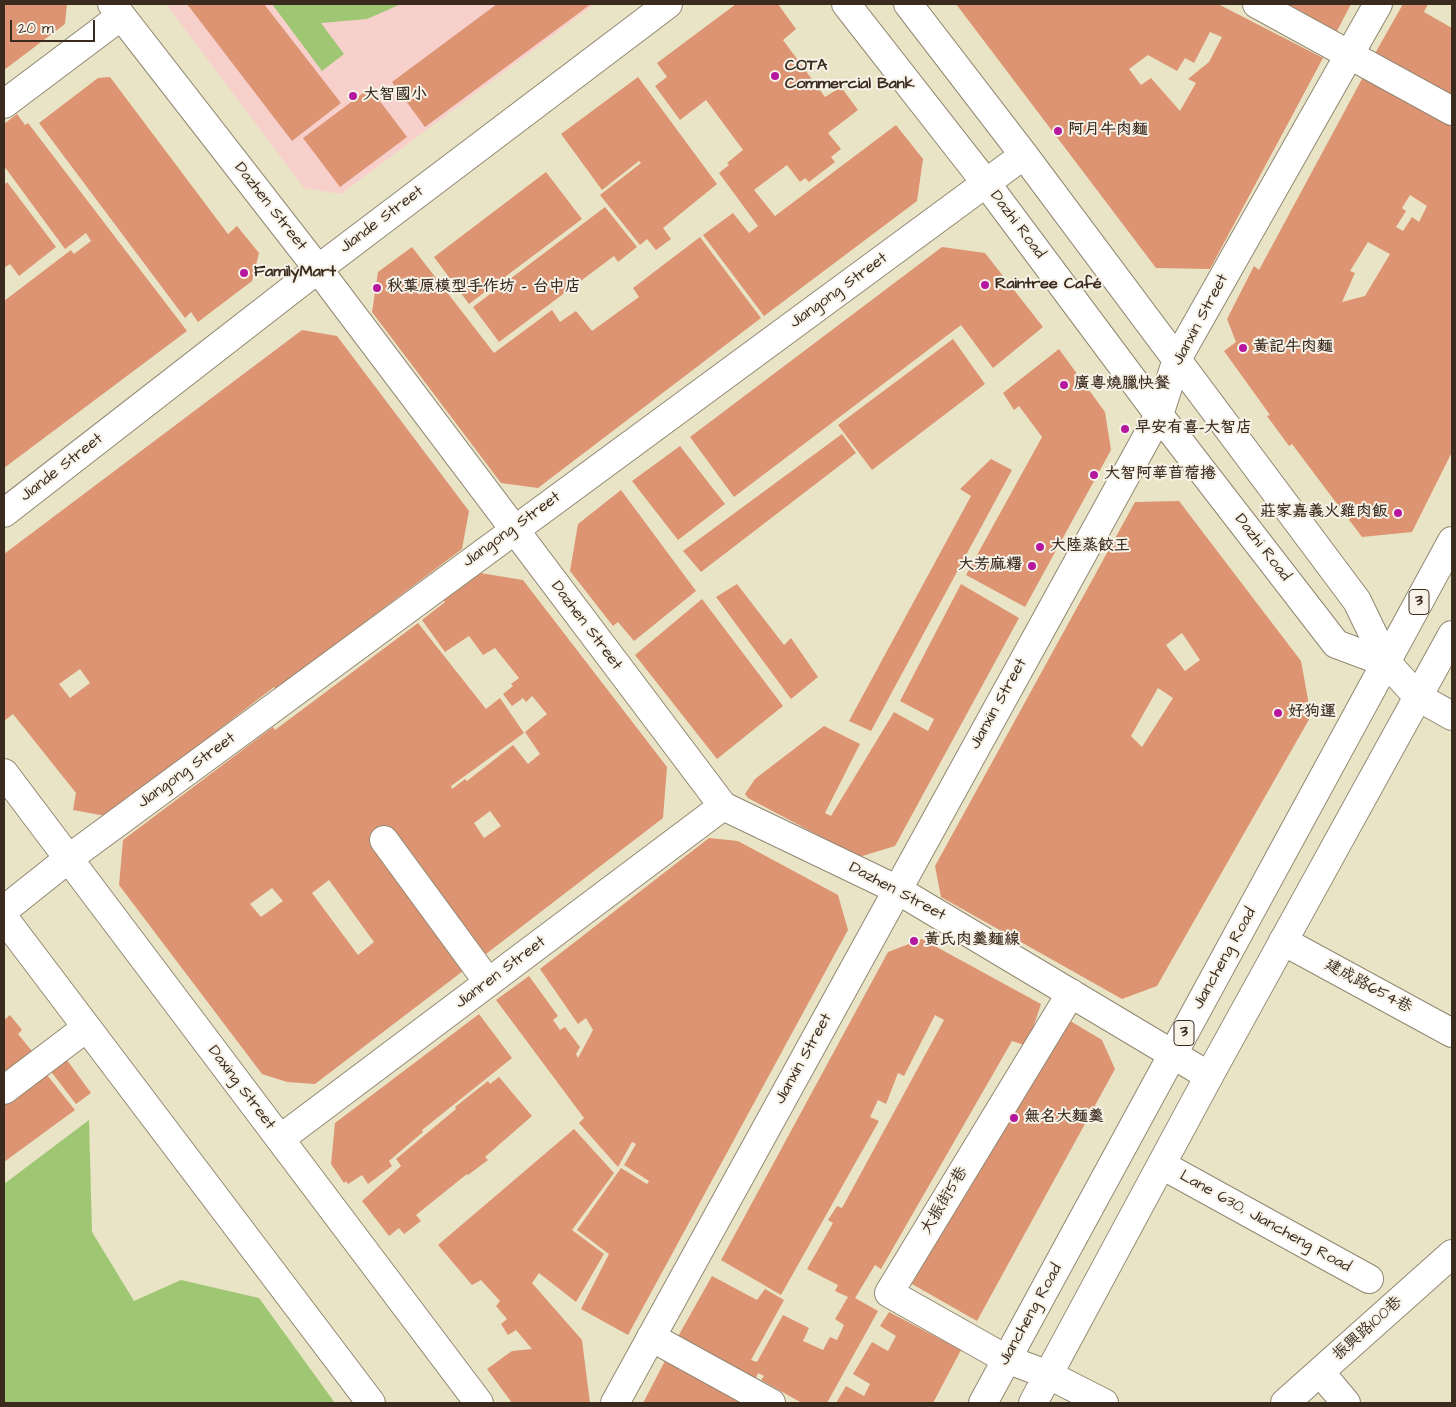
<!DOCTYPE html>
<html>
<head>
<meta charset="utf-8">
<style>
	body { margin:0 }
	#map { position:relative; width:1456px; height:1407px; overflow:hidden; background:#eae4c6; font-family:"Architects Daughter",sans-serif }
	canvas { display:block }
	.frame { position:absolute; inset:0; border:5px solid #3b2a1e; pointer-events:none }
	.scale { position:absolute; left:10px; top:20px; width:85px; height:22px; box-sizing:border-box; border:2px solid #3b2a1e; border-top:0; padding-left:6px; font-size:15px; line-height:18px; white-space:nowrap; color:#3b2a1e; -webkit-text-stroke:4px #f7f3e8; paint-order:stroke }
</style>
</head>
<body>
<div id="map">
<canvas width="1456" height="1407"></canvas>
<div class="frame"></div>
<div class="scale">20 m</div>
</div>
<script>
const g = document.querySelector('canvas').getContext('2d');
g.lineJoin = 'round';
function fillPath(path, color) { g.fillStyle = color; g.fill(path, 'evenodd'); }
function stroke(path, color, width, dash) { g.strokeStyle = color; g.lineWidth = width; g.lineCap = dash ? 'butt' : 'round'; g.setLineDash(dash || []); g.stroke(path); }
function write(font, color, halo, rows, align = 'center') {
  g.font = font + ' "Architects Daughter","LXGW WenKai TC",sans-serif'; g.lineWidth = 4; g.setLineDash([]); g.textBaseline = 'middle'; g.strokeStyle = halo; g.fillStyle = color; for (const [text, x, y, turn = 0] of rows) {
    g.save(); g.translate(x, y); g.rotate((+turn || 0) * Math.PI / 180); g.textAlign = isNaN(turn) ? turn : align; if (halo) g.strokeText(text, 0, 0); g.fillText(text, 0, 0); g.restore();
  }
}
const built = new Path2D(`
	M 166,4 L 595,4 L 341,194 L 304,188 Z`);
const green = new Path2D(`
	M 272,4 L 401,4 L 367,19 L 321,23 L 344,54 L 322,71 Z
	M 89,1120 L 92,1232 L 134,1301 L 181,1280 L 259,1298 L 335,1403 L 4,1403 L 4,1184 Z`);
const building = new Path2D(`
	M 4,4 L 67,4 L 65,24 L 4,70 Z
	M 187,4 L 264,4 L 341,103 L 292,141 Z
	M 497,4 L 591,4 L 425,127 L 392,82 Z
	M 736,4 L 778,4 L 796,29 L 783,40 L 825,97 L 841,87 L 858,110 L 828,133 L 841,149 L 831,157 L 835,162 L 809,182 L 805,178 L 800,182 L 787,165 L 754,190 L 775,216 L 896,125 L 923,159 L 917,201 L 764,316 L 703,235 L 733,213 L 749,233 L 758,226 L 719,173 L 729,165 L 727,163 L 743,150 L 706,100 L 680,120 L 655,86 L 667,77 L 657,63 Z
	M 956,4 L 1218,4 L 1323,58 L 1210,269 L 1156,268 ZM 1210,32 L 1222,37 L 1209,62 L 1188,79 L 1196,83 L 1180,111 L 1151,78 L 1141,85 L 1129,69 L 1148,55 L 1177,71 L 1185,58 L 1194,63 Z
	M 1279,4 L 1351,4 L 1336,33 Z
	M 1403,4 L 1428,4 L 1424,12 L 1452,28 L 1452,100 L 1373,57 Z
	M 110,77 L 228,234 L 237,226 L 259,253 L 252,281 L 198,322 L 191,312 L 185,318 L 39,123 L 98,78 Z
	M 638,77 L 717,184 L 663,228 L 671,239 L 656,250 L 647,239 L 640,245 L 600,195 L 641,163 L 639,161 L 602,190 L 561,134 Z
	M 1363,77 L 1452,126 L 1452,452 L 1412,532 L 1362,537 L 1292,444 L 1289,446 L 1267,416 L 1270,415 L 1224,351 L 1236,342 L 1227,319 L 1254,266 L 1259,270 ZM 1410,195 L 1427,206 L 1419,222 L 1412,217 L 1403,231 L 1396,227 L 1406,211 L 1402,208 ZM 1368,242 L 1390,254 L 1365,296 L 1342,302 L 1355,273 L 1350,271 Z
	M 370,88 L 407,137 L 340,187 L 303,138 Z
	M 17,114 L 25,125 L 28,123 L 187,331 L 4,468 L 4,301 L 71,250 L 74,254 L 91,241 L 86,233 L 65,249 L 4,166 L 4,124 Z
	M 546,172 L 582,219 L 469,304 L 434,257 Z
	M 7,182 L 56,247 L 19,276 L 10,264 L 4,268 L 4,185 Z
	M 605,207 L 637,247 L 618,262 L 614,256 L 499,342 L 473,307 Z
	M 700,237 L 761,318 L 538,488 L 501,483 L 372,312 L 378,272 L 412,247 L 494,353 L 552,310 L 560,322 L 576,311 L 592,331 L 639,297 L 633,288 Z
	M 942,247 L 985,253 L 1043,327 L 993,368 L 961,325 L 734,497 L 690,437 Z
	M 302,330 L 337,336 L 469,511 L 462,549 L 276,689 L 274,687 L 191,751 L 193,754 L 111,817 L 73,810 L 76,793 L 13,714 L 4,721 L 4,554 ZM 80,669 L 90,683 L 70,698 L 59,684 Z
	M 953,339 L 985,384 L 872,470 L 838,425 Z
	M 1059,349 L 1105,412 L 1111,450 L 1025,607 L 966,575 L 1042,437 L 1019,406 L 1014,410 L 1003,393 Z
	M 842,434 L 856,453 L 701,572 L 683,551 Z
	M 680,446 L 725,504 L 678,540 L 632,481 Z
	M 991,459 L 1012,470 L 871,731 L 849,721 L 971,496 L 960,489 Z
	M 621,490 L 696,591 L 634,641 L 618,622 L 613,626 L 570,571 L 578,524 Z
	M 1179,501 L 1301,661 L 1311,716 L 1157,986 L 1122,999 L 941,897 L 935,866 L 1135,502 ZM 1182,633 L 1200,660 L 1185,671 L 1166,645 ZM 1158,688 L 1173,698 L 1142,747 L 1131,736 Z
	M 474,572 L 523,580 L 667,767 L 663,818 L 486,954 L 391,833 L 467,968 L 315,1084 L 287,1082 L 262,1074 L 119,885 L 123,840 L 273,727 L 275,730 L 418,623 L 486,709 L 500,698 L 524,733 L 451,786 L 452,789 L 465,779 L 467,781 L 513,745 L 528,764 L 540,754 L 525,732 L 547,714 L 532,696 L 526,702 L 523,698 L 512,706 L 503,694 L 513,686 L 511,684 L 519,678 L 495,648 L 483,655 L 469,636 L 445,652 L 422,620 L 445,602 L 442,598 ZM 490,811 L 501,826 L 484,838 L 474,823 ZM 329,880 L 374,942 L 358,955 L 312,893 ZM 272,888 L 283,901 L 261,917 L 250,904 Z
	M 737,584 L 784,645 L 791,638 L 818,677 L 791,699 L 716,597 Z
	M 961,584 L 1019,618 L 895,846 L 859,857 L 748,798 L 745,794 L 755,779 L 824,726 L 860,744 L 825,813 L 831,816 L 894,712 L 928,731 L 934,719 L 900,701 Z
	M 702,599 L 783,706 L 717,759 L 635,655 Z
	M 709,838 L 738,841 L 838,895 L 848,930 L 628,1335 L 581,1309 L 609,1254 L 577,1230 L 621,1168 L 647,1184 L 649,1181 L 624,1165 L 636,1144 L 632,1142 L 618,1167 L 579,1123 L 584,1118 L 496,1000 L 529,976 L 558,1016 L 553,1020 L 560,1030 L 565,1027 L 580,1047 L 576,1054 L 578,1058 L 593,1030 L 586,1018 L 578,1024 L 540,969 Z
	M 922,939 L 1041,1004 L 1027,1046 L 1012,1041 L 881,1269 L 875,1265 L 855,1298 L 878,1311 L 827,1403 L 802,1403 L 761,1380 L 764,1376 L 758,1373 L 754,1383 L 676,1340 L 712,1276 L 757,1300 L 765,1289 L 784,1300 L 751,1360 L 757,1362 L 783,1315 L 809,1328 L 803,1341 L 823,1350 L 830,1337 L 837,1340 L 844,1325 L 835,1319 L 848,1297 L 835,1291 L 838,1285 L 807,1269 L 833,1223 L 828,1220 L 837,1206 L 842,1208 L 944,1020 L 935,1015 L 904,1076 L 898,1073 L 886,1104 L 878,1100 L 870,1117 L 879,1121 L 781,1295 L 721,1260 L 888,952 Z
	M 1057,1013 L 1102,1040 L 1115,1069 L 977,1321 L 912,1284 L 1040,1062 Z
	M 479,1014 L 512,1058 L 422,1130 L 423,1132 L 389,1161 L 392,1166 L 368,1184 L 362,1175 L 348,1184 L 346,1181 L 344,1183 L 331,1164 L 335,1123 Z
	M 10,1015 L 22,1030 L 18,1034 L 36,1056 L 4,1081 L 4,1020 Z
	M 64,1056 L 91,1093 L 76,1104 L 49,1069 Z
	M 43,1070 L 75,1110 L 4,1162 L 4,1099 Z
	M 499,1077 L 532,1116 L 485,1157 L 488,1160 L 468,1175 L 467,1174 L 416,1215 L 421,1221 L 404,1234 L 399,1228 L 389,1236 L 362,1201 L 401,1166 L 396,1159 L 456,1109 L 455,1107 L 488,1081 L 490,1084 Z
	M 574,1129 L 614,1173 L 572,1230 L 604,1254 L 576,1302 L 539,1273 L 532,1283 L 582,1340 L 590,1403 L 512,1403 L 487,1369 L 512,1351 L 532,1349 L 516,1330 L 508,1335 L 501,1324 L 507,1319 L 496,1306 L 500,1301 L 481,1280 L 472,1285 L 438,1245 Z
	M 889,1312 L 961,1350 L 933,1403 L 836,1403 L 846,1386 L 864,1396 L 870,1384 L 853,1374 L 872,1342 L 888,1351 L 896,1336 L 880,1326 Z
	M 666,1359 L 690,1374 L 694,1370 L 744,1403 L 643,1403 Z`);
const minor = new Path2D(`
	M 112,4 L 318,269 L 723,806 L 896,889 L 1209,1076
	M 846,4 L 986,183 L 1159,415 L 1336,644 L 1387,663
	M 908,4 L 1024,155 L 1357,601 L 1387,663 L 1418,697 L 1452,716
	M 1257,4 L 1452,111
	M 4,104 L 121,16
	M 4,513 L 318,269 L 668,4
	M 4,773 L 479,1403
	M 384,840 L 488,982
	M 4,910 L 68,859 L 1024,155
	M 4,918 L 371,1403
	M 1283,941 L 1452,1033
	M 1071,993 L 889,1293 L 1006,1359 L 1049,1375 L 1104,1403
	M 4,1090 L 86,1028
	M 280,1139 L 723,806
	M 1162,1165 L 1369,1279
	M 651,1337 L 771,1403
	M 1320,1372 L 1346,1403
	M 615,1403 L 1159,415 L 1177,359 L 1378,4
	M 1285,1403 L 1452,1254`);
const major = new Path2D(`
	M 983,1403 L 1452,541
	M 1033,1403 L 1209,1076 L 1452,635`);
const markers = [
	[775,76,5,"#b5179e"],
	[353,96,5,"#b5179e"],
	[1058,131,5,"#b5179e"],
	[244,273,5,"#b5179e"],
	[985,285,5,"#b5179e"],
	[377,288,5,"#b5179e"],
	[1243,348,5,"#b5179e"],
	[1064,385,5,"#b5179e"],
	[1125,429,5,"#b5179e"],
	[1094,475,5,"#b5179e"],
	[1398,513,5,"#b5179e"],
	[1040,547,5,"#b5179e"],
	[1032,566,5,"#b5179e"],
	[1278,713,5,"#b5179e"],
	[914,941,5,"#b5179e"],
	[1014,1118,5,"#b5179e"]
];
const shields = [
	[1419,602,20],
	[1184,1033,20]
];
const shieldNames = [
	["3",1419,602],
	["3",1184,1033]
];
const poiNames = [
	["COTA",785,67],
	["Commercial Bank",785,85],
	["大智國小",363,96],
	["阿月牛肉麵",1068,131],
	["FamilyMart",254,273],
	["Raintree Café",995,285],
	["秋葉原模型手作坊 - 台中店",387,288],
	["黃記牛肉麵",1253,348],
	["廣粵燒臘快餐",1074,385],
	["早安有喜-大智店",1135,429],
	["大智阿華苜蓿捲",1104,475],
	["莊家嘉義火雞肉飯",1388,513,"right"],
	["大陸蒸餃王",1050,547],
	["大芳麻糬",1022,566,"right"],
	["好狗運",1288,713],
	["黃氏肉羹麵線",924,941],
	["無名大麵羹",1024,1118]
];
const streetNames = [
	["Dazhen Street",270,207,52],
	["Jiande Street",382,220,-37],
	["Dazhi Road",1017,225,53],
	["Jiangong Street",839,291,-36],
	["Jianxin Street",1201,320,-62],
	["Jiande Street",62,468,-38],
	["Jiangong Street",512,530,-36],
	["Dazhi Road",1262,548,52],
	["Dazhen Street",586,626,53],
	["Jianxin Street",999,704,-61],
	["Jiangong Street",187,771,-36],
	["Dazhen Street",897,892,28],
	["Jiancheng Road",1225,959,-61],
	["Jianren Street",501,973,-37],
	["建成路654巷",1368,987,28],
	["Jianxin Street",804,1059,-61],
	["Daxing Street",241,1088,53],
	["大振街5巷",945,1201,-59],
	["Lane 630, Jiancheng Road",1265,1222,29],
	["Jiancheng Road",1031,1315,-61],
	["振興路100巷",1368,1329,-42]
];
fillPath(built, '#f7d0cc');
fillPath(green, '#9fc773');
fillPath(building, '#dd9472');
stroke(minor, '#928772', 30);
stroke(major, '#928772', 30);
stroke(minor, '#fff', 28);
stroke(major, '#fff', 28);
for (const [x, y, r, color] of markers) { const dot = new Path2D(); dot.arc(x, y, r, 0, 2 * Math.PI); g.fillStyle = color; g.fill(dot); stroke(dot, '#f7f3e8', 2); }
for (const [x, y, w] of shields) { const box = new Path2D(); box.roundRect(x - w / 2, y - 12.5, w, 25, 4); g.fillStyle = '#f7f3e8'; g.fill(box); stroke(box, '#3b2a1e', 1); }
write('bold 15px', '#3b2a1e', null, shieldNames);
write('bold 16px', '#3b2a1e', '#f7f3e8', poiNames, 'left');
write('16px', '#3b2a1e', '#f7f3e8', streetNames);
</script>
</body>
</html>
